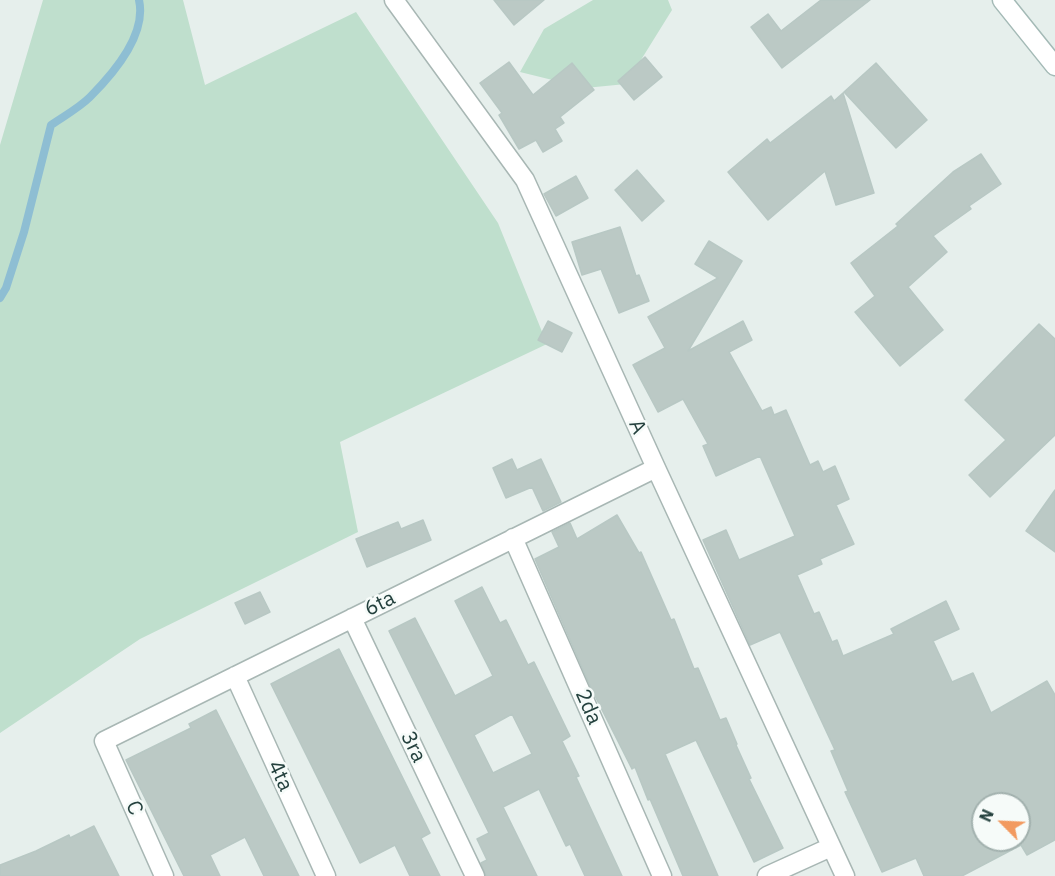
<!DOCTYPE html>
<html>
<head>
<meta charset="utf-8">
<style>
	body { margin:0 }
	#map { position:relative; width:1055px; height:876px; overflow:hidden; background:#e6efec; font-family:"IBM Plex Sans",sans-serif }
	canvas { display:block }
	.north { position:absolute; left:971px; top:792px; width:60px; height:60px; box-sizing:border-box; background:#f6fbf9; border:2px solid #a2b1ae; border-radius:50%; rotate:294deg; font-size:16px; font-weight:700; line-height:24px; text-align:center; color:#24413e }
	.north::after { content:''; display:block; margin:auto; width:21px; height:27px; background:#f29a60; clip-path:polygon(50% 0,100% 100%,50% 72%,0 100%) }
</style>
</head>
<body>
<div id="map">
<canvas width="1055" height="876"></canvas>
<div class="north">N</div>
</div>
<script>
const g = document.querySelector('canvas').getContext('2d');
g.lineJoin = 'round';
function fillPath(path, color) { g.fillStyle = color; g.fill(path, 'evenodd'); }
function stroke(path, color, width, dash) { g.strokeStyle = color; g.lineWidth = width; g.lineCap = dash ? 'butt' : 'round'; g.setLineDash(dash || []); g.stroke(path); }
function write(font, color, halo, rows, align = 'center') {
  g.font = font + ' "IBM Plex Sans",sans-serif'; g.lineWidth = 5; g.setLineDash([]); g.textBaseline = 'middle'; g.strokeStyle = halo; g.fillStyle = color; for (const [text, x, y, turn = 0] of rows) {
    g.save(); g.translate(x, y); g.rotate((+turn || 0) * Math.PI / 180); g.textAlign = isNaN(turn) ? turn : align; if (halo) g.strokeText(text, 0, 0); g.fillText(text, 0, 0); g.restore();
  }
}
const green = new Path2D(`
	M 43,0 L 183,0 L 205,85 L 356,12 L 498,223 L 547,344 L 340,442 L 358,532 L 140,639 L 0,733 L 0,145 Z
	M 593,0 L 668,0 L 672,10 L 626,84 L 585,88 L 520,72 L 544,29 Z`);
const stream = new Path2D(`
	M 0,298 L 6,288 L 24,232 L 51,125 C 64,116 79,108 90,97 C 113,74 147,35 139,0`);
const building = new Path2D(`
	M 494,0 L 544,0 L 514,25 Z
	M 821,0 L 870,0 L 782,68 L 751,27 L 768,14 L 781,31 Z
	M 645,57 L 662,77 L 634,100 L 618,81 Z
	M 509,62 L 533,95 L 572,63 L 594,90 L 560,117 L 564,123 L 555,129 L 562,141 L 543,152 L 536,140 L 519,149 L 499,115 L 502,113 L 480,83 Z
	M 876,63 L 927,120 L 896,148 L 844,92 Z
	M 843,93 L 874,193 L 836,205 L 825,171 L 768,220 L 728,172 L 767,139 L 770,143 L 831,96 L 834,101 Z
	M 981,154 L 1001,184 L 969,206 L 971,209 L 933,236 L 947,252 L 908,287 L 943,330 L 900,366 L 855,312 L 875,296 L 851,263 L 898,226 L 896,224 L 953,172 Z
	M 637,170 L 664,201 L 642,221 L 615,190 Z
	M 576,176 L 588,198 L 556,216 L 544,194 Z
	M 620,227 L 636,276 L 639,275 L 649,301 L 619,313 L 601,269 L 582,275 L 572,242 Z
	M 709,241 L 742,261 L 688,351 L 743,321 L 752,340 L 729,352 L 762,411 L 771,407 L 774,415 L 786,410 L 810,465 L 818,461 L 823,472 L 835,466 L 849,499 L 836,505 L 854,544 L 820,559 L 822,564 L 797,575 L 814,614 L 819,612 L 832,642 L 837,640 L 843,656 L 894,634 L 891,629 L 946,601 L 959,629 L 933,641 L 952,682 L 973,673 L 991,713 L 1047,681 L 1055,695 L 1055,840 L 1027,855 L 1021,845 L 962,876 L 924,876 L 916,858 L 882,872 L 845,792 L 848,791 L 831,751 L 835,750 L 780,632 L 750,645 L 703,540 L 726,530 L 739,560 L 795,536 L 760,456 L 716,476 L 703,446 L 708,444 L 683,399 L 658,412 L 633,365 L 665,348 L 648,317 L 718,278 L 695,264 ZM 983,804 L 1019,804 L 1019,840 L 983,840 Z
	M 548,321 L 572,333 L 562,352 L 538,340 Z
	M 1039,324 L 1055,339 L 1055,435 L 990,497 L 969,475 L 1006,440 L 965,400 Z
	M 512,459 L 517,470 L 541,459 L 561,502 L 543,511 L 532,487 L 506,498 L 493,468 Z
	M 1055,490 L 1055,552 L 1026,531 Z
	M 617,515 L 639,553 L 641,552 L 671,620 L 674,619 L 694,669 L 698,668 L 720,720 L 726,718 L 737,744 L 736,745 L 751,778 L 749,779 L 783,848 L 754,862 L 696,740 L 665,754 L 718,876 L 683,876 L 650,799 L 648,800 L 635,767 L 632,769 L 591,688 L 535,559 L 559,547 L 552,532 L 570,523 L 577,539 Z
	M 423,520 L 431,540 L 367,567 L 356,539 L 398,522 L 401,529 Z
	M 482,587 L 500,623 L 506,620 L 528,665 L 534,662 L 570,736 L 562,741 L 579,776 L 576,777 L 622,876 L 585,876 L 570,844 L 566,846 L 539,789 L 503,807 L 537,876 L 486,876 L 481,863 L 487,860 L 477,839 L 489,833 L 389,631 L 415,618 L 455,696 L 493,676 L 455,601 ZM 512,714 L 532,754 L 493,773 L 474,735 Z
	M 260,592 L 270,612 L 245,624 L 235,603 Z
	M 339,649 L 430,833 L 421,838 L 440,876 L 410,876 L 395,845 L 360,863 L 271,684 Z
	M 216,710 L 299,876 L 264,876 L 245,837 L 210,855 L 220,876 L 184,876 L 126,760 L 191,728 L 189,724 Z
	M 94,826 L 119,876 L 0,876 L 0,865 L 36,851 L 69,835 L 70,838 Z`);
const minor = new Path2D(`
	M 394,0 L 525,180 L 656,468 L 845,876
	M 513,538 L 662,876
	M 352,618 L 475,876
	M 235,676 L 326,876
	M 164,876 L 104,741 L 656,468
	M 767,876 L 831,847`);
const secondary = new Path2D(`
	M 1002,0 L 1055,66`);
const streetNames = [
	["A",637,427,66],
	["6ta",380,604,-26],
	["2da",588,707,66],
	["3ra",413,747,64],
	["4ta",280,776,65],
	["C",134,808,66]
];
fillPath(green, '#bfdfcd');
stroke(stream, '#8ebed3', 8);
fillPath(building, '#bbc9c5');
stroke(building, '#b8c8c4', 1.5);
stroke(minor, '#a8b7b4', 21);
stroke(secondary, '#a4bab6', 21);
stroke(minor, '#fff', 18);
stroke(secondary, '#fff', 18);
write('21px', '#24413e', '#f6fbf9', streetNames);
</script>
</body>
</html>
